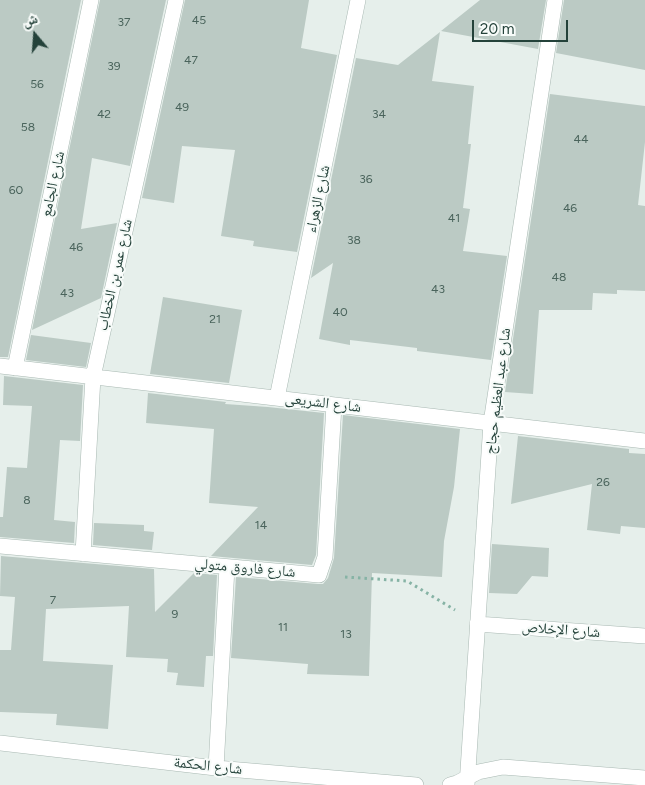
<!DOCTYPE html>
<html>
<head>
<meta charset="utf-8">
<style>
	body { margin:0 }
	#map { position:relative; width:645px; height:785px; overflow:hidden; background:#e6efeb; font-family:Figtree,"Noto Naskh Arabic",sans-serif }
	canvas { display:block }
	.north { position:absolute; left:10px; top:10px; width:50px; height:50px; -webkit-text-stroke:4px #f7fbf9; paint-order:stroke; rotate:342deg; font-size:14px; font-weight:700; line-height:20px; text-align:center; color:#24423a }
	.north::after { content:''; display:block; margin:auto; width:18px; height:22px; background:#24423a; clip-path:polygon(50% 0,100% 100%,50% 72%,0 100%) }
	.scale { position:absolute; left:472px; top:20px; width:96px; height:22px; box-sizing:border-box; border:2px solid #24423a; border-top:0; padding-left:6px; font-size:15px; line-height:18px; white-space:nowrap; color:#24423a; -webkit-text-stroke:4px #f7fbf9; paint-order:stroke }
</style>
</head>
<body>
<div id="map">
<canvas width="645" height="785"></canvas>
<div class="north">ش</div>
<div class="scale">20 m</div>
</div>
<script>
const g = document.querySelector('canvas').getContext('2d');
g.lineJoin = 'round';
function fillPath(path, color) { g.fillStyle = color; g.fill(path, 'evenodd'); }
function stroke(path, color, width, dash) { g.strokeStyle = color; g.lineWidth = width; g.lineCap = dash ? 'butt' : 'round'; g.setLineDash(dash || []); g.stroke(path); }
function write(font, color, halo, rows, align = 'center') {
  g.font = font + ' Figtree,"Noto Naskh Arabic",sans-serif'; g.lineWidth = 4; g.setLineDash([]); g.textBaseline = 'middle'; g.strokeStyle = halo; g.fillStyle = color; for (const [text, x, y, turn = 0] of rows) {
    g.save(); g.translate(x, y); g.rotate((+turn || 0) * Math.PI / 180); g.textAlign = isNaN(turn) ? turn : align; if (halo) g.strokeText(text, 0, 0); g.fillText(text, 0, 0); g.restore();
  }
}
const building = new Path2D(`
	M 0,0 L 81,0 L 8,357 L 0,357 Z
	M 100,0 L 166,0 L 130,166 L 92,158 L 81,229 L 117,223 L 101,298 L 32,330 Z
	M 185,0 L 309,0 L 301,48 L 337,55 L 297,252 L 253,246 L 254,241 L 221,236 L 235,150 L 182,146 L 174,203 L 142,198 Z
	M 480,0 L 546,0 L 538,49 L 441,31 Z
	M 564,0 L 645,0 L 645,70 L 556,53 Z
	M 440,32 L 432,81 L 474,86 L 468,144 L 471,144 L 463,208 L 470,209 L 463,251 L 507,256 L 491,360 L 417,351 L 417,348 L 350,340 L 350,345 L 319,339 L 333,263 L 311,278 L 356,58 L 398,65 Z
	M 550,94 L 645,106 L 645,142 L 638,205 L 645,206 L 645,291 L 617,290 L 617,294 L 593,293 L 592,310 L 539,310 L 533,394 L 505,392 Z
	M 163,297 L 242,310 L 229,383 L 150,374 Z
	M 31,335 L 91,343 L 86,367 L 26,360 Z
	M 4,376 L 83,385 L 80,441 L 60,440 L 54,520 L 75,522 L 74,543 L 0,537 L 0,517 L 3,517 L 7,467 L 27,468 L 32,406 L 3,405 Z
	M 148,393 L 226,402 L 225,404 L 268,407 L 324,413 L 316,555 L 312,565 L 211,556 L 258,507 L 209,503 L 214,429 L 146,423 Z
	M 343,415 L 460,429 L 454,487 L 444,541 L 442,577 L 372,573 L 369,676 L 307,674 L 308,664 L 231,658 L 236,577 L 318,584 L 323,584 L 328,578 L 334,558 Z
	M 518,436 L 629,449 L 629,453 L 645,454 L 645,528 L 621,526 L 620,534 L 587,530 L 592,484 L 511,504 Z
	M 94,523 L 144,525 L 144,531 L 154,532 L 152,550 L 93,545 Z
	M 492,544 L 549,548 L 548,577 L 532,576 L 517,594 L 489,593 Z
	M 1,556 L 154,569 L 155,612 L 194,573 L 217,575 L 213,656 L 206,656 L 204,687 L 176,685 L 178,673 L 167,672 L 168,659 L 126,657 L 129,606 L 46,609 L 43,661 L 113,665 L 108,729 L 56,725 L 57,714 L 0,712 L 0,650 L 11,650 L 15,597 L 0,596 Z`);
const path = new Path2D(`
	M 345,577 L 407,581 L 455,610`);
const minor = new Path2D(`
	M 0,366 L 645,441
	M 15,368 L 91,0
	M 277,398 L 358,0
	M 0,546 L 319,575 L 325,557 L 334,405
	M 83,554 L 93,377 L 176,0
	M 477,624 L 645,636
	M 0,743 L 216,768 L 416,785
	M 216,768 L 227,567
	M 450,785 L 457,783 L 478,772 L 503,767 L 645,778
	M 467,785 L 491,423 L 555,0`);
const numberNames = [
	["45",199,20],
	["37",124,22],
	["47",191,60],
	["39",114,66],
	["56",37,84],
	["49",182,107],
	["42",104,114],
	["34",379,114],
	["58",28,127],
	["44",581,139],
	["36",366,179],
	["60",16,190],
	["46",570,208],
	["41",454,218],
	["38",354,240],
	["46",76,247],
	["48",559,277],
	["43",438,289],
	["43",67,293],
	["40",340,312],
	["21",215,319],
	["26",603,482],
	["8",27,500],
	["14",261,525],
	["7",53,600],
	["9",175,614],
	["11",283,627],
	["13",346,634]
];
const streetNames = [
	["شارع الجامع",53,184,-78],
	["شارع الزهراء",318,199,-78],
	["شارع عمر بن الخطاب",115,275,-77],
	["شارع عبد العظيم حجاج",498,391,-83],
	["شارع الشريعى",323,403,7],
	["شارع فاروق متولي",245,568,5],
	["شارع الإخلاص",561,630,4],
	["شارع الحكمة",208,766,6]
];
fillPath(building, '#bbcac4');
stroke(minor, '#a8b8b2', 16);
stroke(path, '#86b3a5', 3, [2.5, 4]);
stroke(minor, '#fff', 15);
write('12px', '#4a645c', null, numberNames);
write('15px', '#24423a', '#f7fbf9', streetNames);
</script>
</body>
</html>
